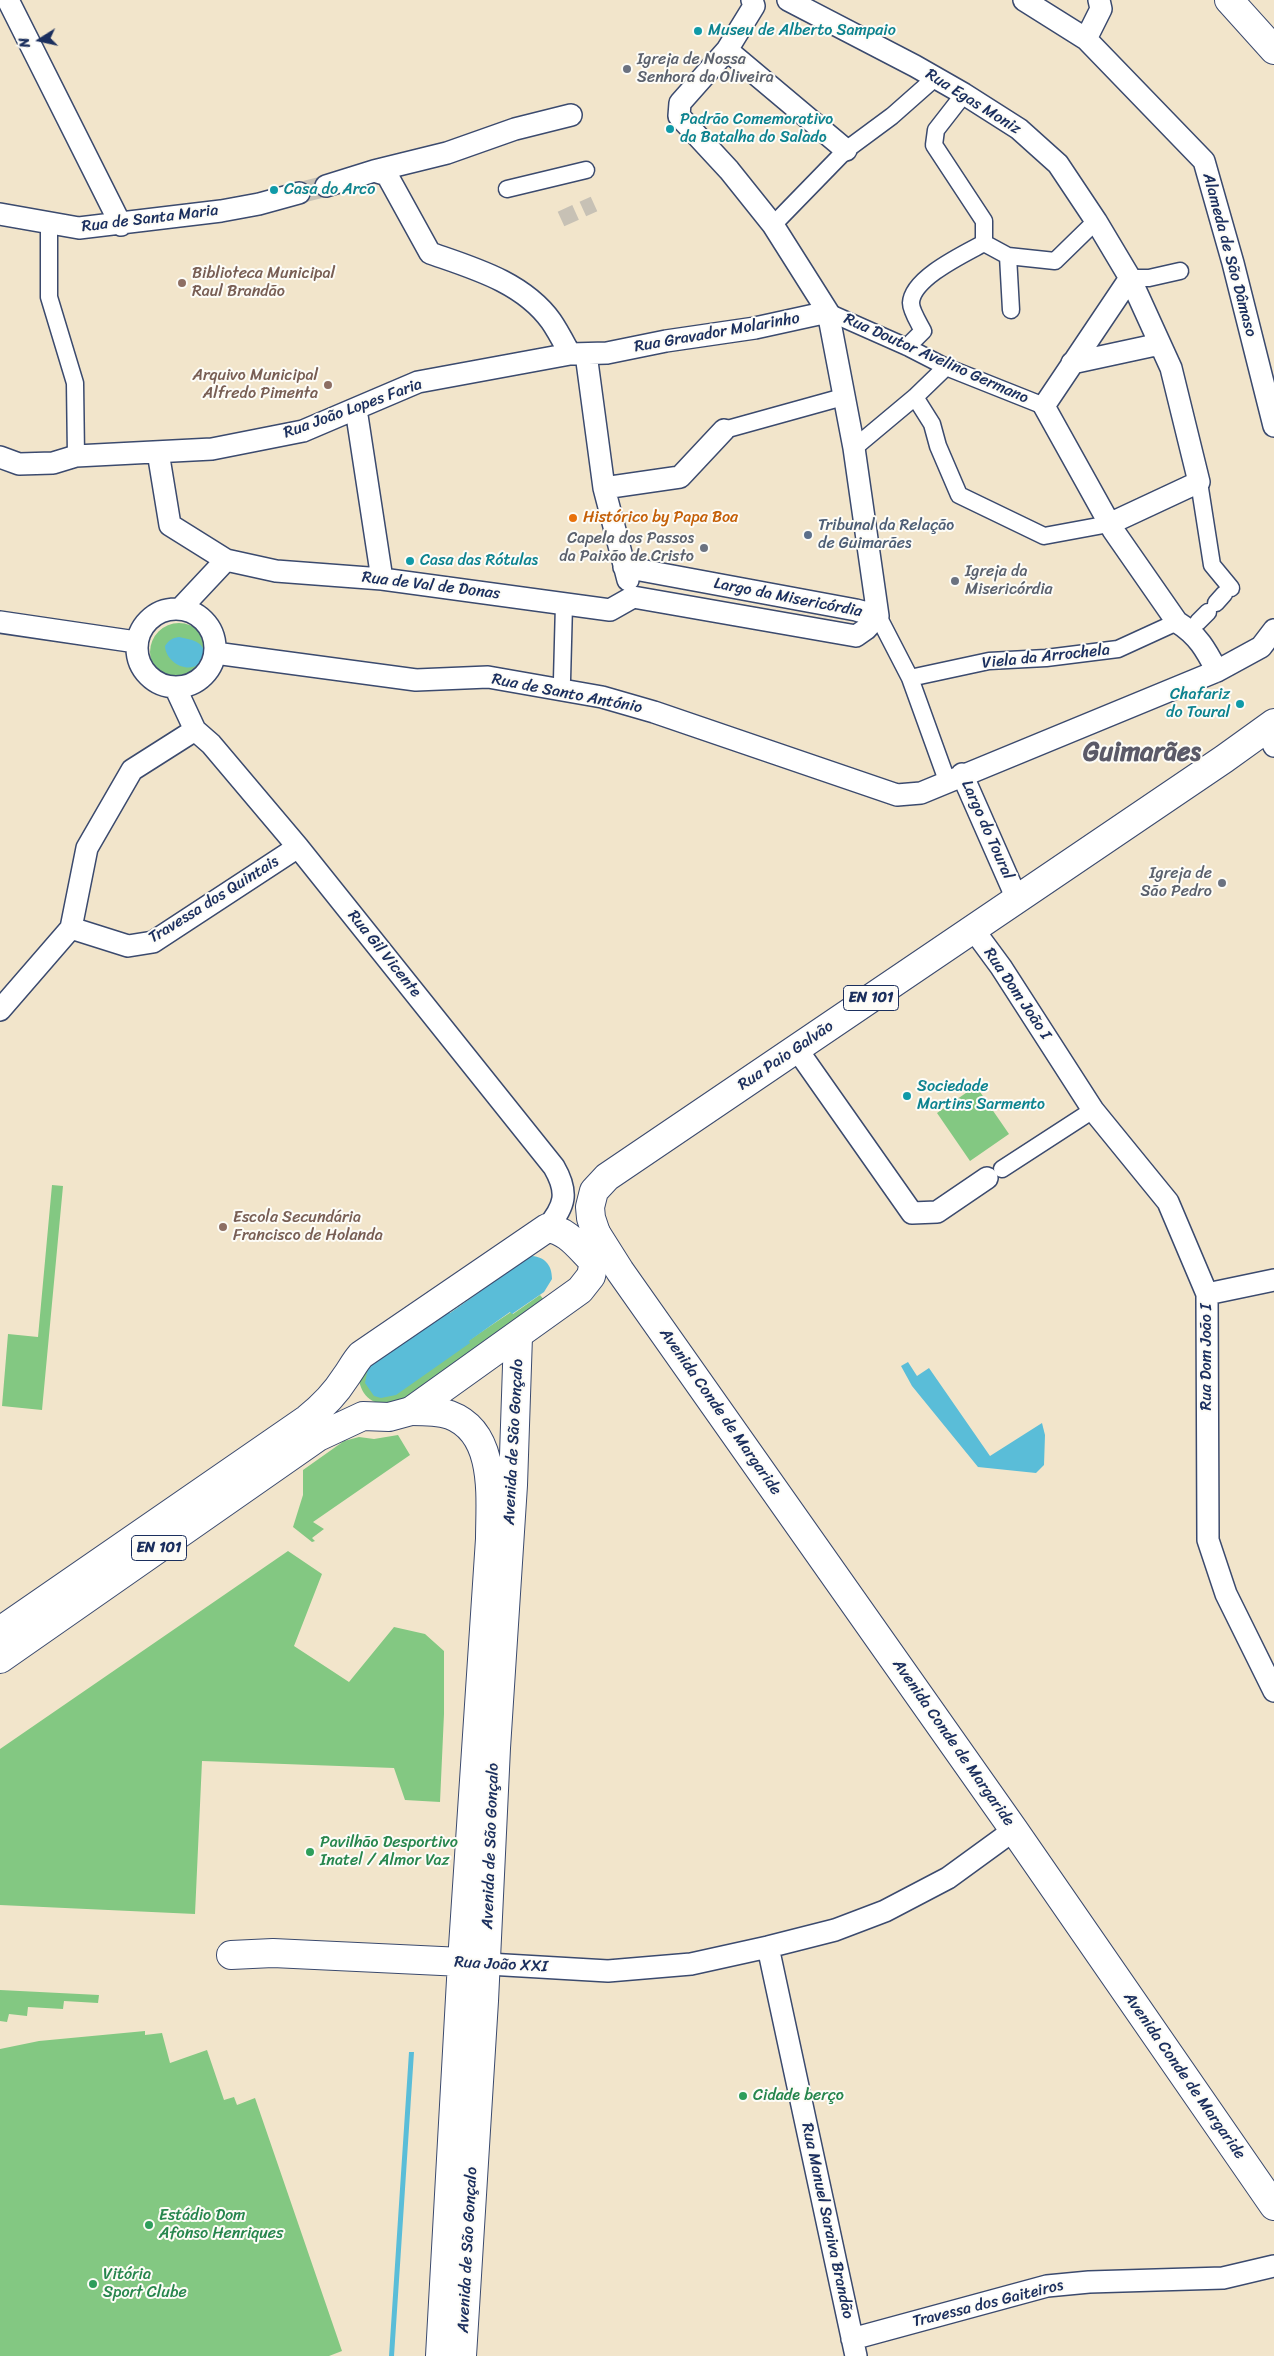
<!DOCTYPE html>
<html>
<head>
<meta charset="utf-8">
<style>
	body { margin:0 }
	#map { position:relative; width:1274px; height:2356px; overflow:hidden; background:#f2e5cb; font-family:Sriracha,sans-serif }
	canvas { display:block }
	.north { position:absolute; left:15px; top:15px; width:50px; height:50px; -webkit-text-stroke:4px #fdfcf7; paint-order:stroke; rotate:260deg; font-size:14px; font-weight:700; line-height:20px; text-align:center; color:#1b2f5e }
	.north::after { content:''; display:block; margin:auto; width:18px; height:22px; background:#1b2f5e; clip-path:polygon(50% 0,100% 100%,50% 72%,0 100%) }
</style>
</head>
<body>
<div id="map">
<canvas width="1274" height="2356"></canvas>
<div class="north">N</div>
</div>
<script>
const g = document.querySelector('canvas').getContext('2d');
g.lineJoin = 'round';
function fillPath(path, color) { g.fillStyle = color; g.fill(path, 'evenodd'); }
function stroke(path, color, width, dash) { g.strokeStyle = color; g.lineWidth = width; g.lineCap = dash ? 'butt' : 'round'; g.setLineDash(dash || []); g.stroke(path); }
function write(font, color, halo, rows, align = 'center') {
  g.font = font + ' Sriracha,sans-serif'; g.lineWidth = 4; g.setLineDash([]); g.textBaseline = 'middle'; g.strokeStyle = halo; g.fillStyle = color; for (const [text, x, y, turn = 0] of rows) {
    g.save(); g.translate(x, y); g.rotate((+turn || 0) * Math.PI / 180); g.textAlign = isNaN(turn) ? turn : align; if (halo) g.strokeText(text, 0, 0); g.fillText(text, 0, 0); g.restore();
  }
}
const green = new Path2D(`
	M150 652a29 29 0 1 1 58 0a29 29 0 1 1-58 0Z
	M 976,1086 L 1009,1134 L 970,1161 L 937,1113 Z
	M 52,1185 L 63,1186 L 42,1410 L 2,1406 L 8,1334 L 38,1337 Z
	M 491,1281 L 492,1283 L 449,1313 L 448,1311 L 468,1341 L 511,1312 L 513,1314 L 540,1295 L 544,1300 L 400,1401 C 377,1411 357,1396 359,1372 Z
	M 398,1435 L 410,1455 L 313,1522 L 324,1529 L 312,1538 L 315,1541 L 312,1542 L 293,1527 L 303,1495 L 303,1470 L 344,1441 L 359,1437 L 374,1439 Z
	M 288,1551 L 322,1574 L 294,1646 L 349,1682 L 394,1627 L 425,1634 L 444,1651 L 444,1714 L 440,1802 L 405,1800 L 394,1768 L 202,1761 L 195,1914 L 0,1905 L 0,1749 Z
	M 0,1990 L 99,1995 L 98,2003 L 64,2001 L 63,2009 L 28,2007 L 27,2016 L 9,2014 L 7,2022 L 0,2021 Z
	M 145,2031 L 145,2035 L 162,2033 L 170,2063 L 207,2050 L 224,2100 L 234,2097 L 237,2105 L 255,2098 L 342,2351 L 329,2356 L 0,2356 L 0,2049 L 39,2041 Z`);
const water = new Path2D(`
	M 179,637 C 191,640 203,640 205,655 C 197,678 166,666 165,646 C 169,640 172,638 179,637 Z
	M 529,1256 C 544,1256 552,1264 552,1279 L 544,1292 L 512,1314 L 510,1312 L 469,1341 L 470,1343 L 396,1395 L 381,1398 L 374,1396 L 365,1383 L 368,1368 L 448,1311 L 450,1313 L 492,1283 L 491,1281 Z
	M 908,1362 L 917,1376 L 929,1368 L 990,1456 L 1042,1423 L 1045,1435 L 1044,1465 L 1036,1473 L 978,1467 L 912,1386 L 901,1366 Z
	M 409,2052 L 414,2052 L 394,2356 L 389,2356 Z`);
const pedestrianTunnel = new Path2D(`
	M 561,219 L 594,204`);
const minorTunnel = new Path2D(`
	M 299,193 L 326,186`);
const pedestrian = new Path2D(`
	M 507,189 L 586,170
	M 49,223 L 49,297 L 75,383 L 76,456
	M 773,225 L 846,150 L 892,116 L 935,78
	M 984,243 L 1008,256 L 1011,310
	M 1008,256 L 1055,261 L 1096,221
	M 1130,278 L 1149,278 L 1180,271
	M 828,312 L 907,347 L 946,367 L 1044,406
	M 907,347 L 923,331 C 919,323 911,311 911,303 C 912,278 964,254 984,243 L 984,221 L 934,145 L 936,130 L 964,94
	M 915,397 L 932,424 L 938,446 L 959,495 L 1044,536 L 1109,524
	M 724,430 L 843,397
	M 854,448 L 915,397 L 946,367
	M 1199,482 L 1212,565 L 1231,588
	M 1216,603 L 1224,594
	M 878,616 L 910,678 L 945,775
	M 1198,622 L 1208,612
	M 910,678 L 989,661 L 1046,658 L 1118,649 L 1177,622
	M 562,680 L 564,604
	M 1002,1169 L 1093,1110`);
const minor = new Path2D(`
	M 8,0 L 121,225
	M 752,0 L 754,6 L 727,50 L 680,103 L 679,116 L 729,170 L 773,225 L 828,312 L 854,448 L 878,616
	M 788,0 L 915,66 L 964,94 L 1019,129 L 1058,164 L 1096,221 L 1130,278 L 1171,368 L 1199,482 L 1109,524
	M 1024,0 L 1086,39 L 1204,161 L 1233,263 L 1274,426
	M 1086,39 L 1101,9 L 1099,0
	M 727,50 L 846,150
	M 374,171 L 387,175 L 430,253 C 473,268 523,282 551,321 C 558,331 564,343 570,354
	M 326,186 L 374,171 L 447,153 L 515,129 L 571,115
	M 0,214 L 79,228 L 221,211 L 259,204 L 299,193
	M 1130,278 L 1044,406 L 1113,530 L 1177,622 C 1198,635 1206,650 1217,671
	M 586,354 L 604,488 L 628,580
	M 1072,363 L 1160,344
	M 356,409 L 382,579
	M 158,452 L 170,525 L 226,560 L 276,571 L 382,579 L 610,610 L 633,597
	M 0,457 L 19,464 L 53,463 L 76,456 L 212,449 L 303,431 L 418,382 L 570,354 L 607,353 L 666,341 L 755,328 L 828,312
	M 604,488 L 680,477 L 724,430
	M 624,567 L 856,610 L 878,616
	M 633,597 L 856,636 L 866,629 L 878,616
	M 181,608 L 226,560
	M137 648a39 39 0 1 1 78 0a39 39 0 1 1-78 0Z
	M 0,622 L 136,642
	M 215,653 L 416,680 L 488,677 L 602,697 L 654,712 L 897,795 L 921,793 L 1217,671 L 1261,647 L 1274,630
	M 175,687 L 195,730 L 211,744 L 298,847 L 554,1167 C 569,1193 565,1206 547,1228
	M 1266,729 L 1274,746
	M 962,774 L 1017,899
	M 71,928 L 128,946 L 153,942 L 298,847
	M 973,929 L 1001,967 L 1093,1110 L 1168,1202 L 1207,1294 L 1208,1540 L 1226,1594 L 1274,1691
	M 0,1010 L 71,928 L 87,848 L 132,770 L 195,730
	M 796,1048 L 912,1213 L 937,1212 L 987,1178
	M 1207,1294 L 1274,1280
	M 768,1947 L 856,2356
	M 471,1963 L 608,1971 L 691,1964 L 768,1947 L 835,1930 L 885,1911 L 948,1878 L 1014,1830
	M 852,2339 L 1047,2286 L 1089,2282 L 1223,2278 L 1274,2266`);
const tertiary = new Path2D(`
	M 411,1411 C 424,1411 438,1411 450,1415 C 498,1433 490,1499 490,1539 L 462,1962 L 440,2356
	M 231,1955 L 273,1953 L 462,1962
	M 462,2356 L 484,2001 L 496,1748 L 513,1485 L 518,1336`);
const secondary = new Path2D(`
	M 596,1233 L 620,1271 L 1014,1830 L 1274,2206`);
const primary = new Path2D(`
	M 1229,0 L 1274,50
	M 0,1631 L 307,1419 C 322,1407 335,1394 345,1378 C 351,1370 354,1363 361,1355 L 547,1228 C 568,1230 580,1249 594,1262
	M 0,1659 L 318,1437 L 363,1416 L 389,1417 L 411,1411 L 580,1290 L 591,1276 L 594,1262 L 596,1233 L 591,1218 L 590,1207 L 594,1191 L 607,1177 L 1224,759 L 1274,723`);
const markers = [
	[698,31,5,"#0f9aa8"],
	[627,69,5,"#6b7280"],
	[670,129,5,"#0f9aa8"],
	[274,190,5,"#0f9aa8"],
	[182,283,5,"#8d6e63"],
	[328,385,5,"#8d6e63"],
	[573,518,5,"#e8710a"],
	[808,535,5,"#5c6f8a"],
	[704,548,5,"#6b7280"],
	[410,561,5,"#0f9aa8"],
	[955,581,5,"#6b7280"],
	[1240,704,5,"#0f9aa8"],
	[1222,883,5,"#6b7280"],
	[907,1096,5,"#0f9aa8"],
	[223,1227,5,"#8d6e63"],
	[310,1852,5,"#2e9e5b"],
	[743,2096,5,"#2e9e5b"],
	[149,2225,5,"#2e9e5b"],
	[93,2284,5,"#2e9e5b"]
];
const shields = [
	[871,998,55],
	[159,1548,55]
];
const shieldNames = [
	["EN 101",871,998],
	["EN 101",159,1548]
];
const cultureNames = [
	["Museu de Alberto Sampaio",708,31],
	["Padrão Comemorativo",680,120],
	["da Batalha do Salado",680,138],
	["Casa do Arco",284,190],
	["Casa das Rótulas",420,561],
	["Chafariz",1230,695,"right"],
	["do Toural",1230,713,"right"],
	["Sociedade",917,1087],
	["Martins Sarmento",917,1105]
];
const worshipNames = [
	["Igreja de Nossa",637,60],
	["Senhora da Oliveira",637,78],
	["Capela dos Passos",694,539,"right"],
	["da Paixão de Cristo",694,557,"right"],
	["Igreja da",965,572],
	["Misericórdia",965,590],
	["Igreja de",1212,874,"right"],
	["São Pedro",1212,892,"right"]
];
const streetNames = [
	["Rua Egas Moniz",973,102,32],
	["Rua de Santa Maria",150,219,-7],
	["Alameda de São Dâmaso",1229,255,75],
	["Rua Gravador Molarinho",717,333,-10],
	["Rua Doutor Avelino Germano",936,359,24],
	["Rua João Lopes Faria",353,409,-20],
	["Rua de Val de Donas",431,586,7],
	["Largo da Misericórdia",788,598,11],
	["Viela da Arrochela",1046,657,-6],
	["Rua de Santo António",567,694,11],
	["Largo do Toural",987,830,66],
	["Travessa dos Quintais",214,900,-32],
	["Rua Gil Vicente",384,954,51],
	["Rua Dom João I",1017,994,56],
	["Rua Paio Galvão",786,1056,-34],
	["Rua Dom João I",1207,1357,-90],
	["Avenida Conde de Margaride",720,1412,55],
	["Avenida de São Gonçalo",514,1442,-87],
	["Avenida Conde de Margaride",953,1743,55],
	["Avenida de São Gonçalo",491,1846,-88],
	["Rua João XXI",501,1965,3],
	["Avenida Conde de Margaride",1184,2076,55],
	["Rua Manuel Saraiva Brandão",827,2221,78],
	["Avenida de São Gonçalo",468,2250,-87],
	["Travessa dos Gaiteiros",988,2304,-14]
];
const educationNames = [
	["Biblioteca Municipal",192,274],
	["Raul Brandão",192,292],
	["Arquivo Municipal",318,376,"right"],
	["Alfredo Pimenta",318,394,"right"],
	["Escola Secundária",233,1218],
	["Francisco de Holanda",233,1236]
];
const foodNames = [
	["Histórico by Papa Boa",583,518]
];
const serviceNames = [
	["Tribunal da Relação",818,526],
	["de Guimarães",818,544]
];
const leisureNames = [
	["Pavilhão Desportivo",320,1843],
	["Inatel / Almor Vaz",320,1861],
	["Cidade berço",753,2096],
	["Estádio Dom",159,2216],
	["Afonso Henriques",159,2234],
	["Vitória",103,2275],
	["Sport Clube",103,2293]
];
const townNames = [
	["Guimarães",1142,753]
];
fillPath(green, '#83c882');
fillPath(water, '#5abdd8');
stroke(pedestrianTunnel, '#c7c1b5', 16, [16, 8]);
stroke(minorTunnel, '#c7c1b5', 21, [21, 11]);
stroke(pedestrian, '#3b4a6e', 19);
stroke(minor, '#3b4a6e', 24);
stroke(tertiary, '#3b4a6e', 30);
stroke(secondary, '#3b4a6e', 30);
stroke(primary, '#3b4a6e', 30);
stroke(pedestrian, '#fff', 16);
stroke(minor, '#fff', 21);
stroke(tertiary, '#fff', 28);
stroke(secondary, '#fff', 28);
stroke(primary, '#fff', 28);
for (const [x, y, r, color] of markers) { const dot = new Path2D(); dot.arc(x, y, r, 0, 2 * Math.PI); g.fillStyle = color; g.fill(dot); stroke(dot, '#fdfcf7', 2); }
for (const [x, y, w] of shields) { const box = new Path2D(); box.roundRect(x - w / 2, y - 12.5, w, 25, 4); g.fillStyle = '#fdfcf7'; g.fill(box); stroke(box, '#1b2f5e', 1); }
write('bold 15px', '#1b2f5e', null, shieldNames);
write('16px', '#0d838f', '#fdfcf7', cultureNames, 'left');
write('16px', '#5b616d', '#fdfcf7', worshipNames, 'left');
write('16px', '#1b2f5e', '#fdfcf7', streetNames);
write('16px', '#785e54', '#fdfcf7', educationNames, 'left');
write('16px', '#c56008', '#fdfcf7', foodNames, 'left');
write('16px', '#4e5e75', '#fdfcf7', serviceNames, 'left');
write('16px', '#27864d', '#fdfcf7', leisureNames, 'left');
write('bold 26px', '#5b5a68', '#fdfcf7', townNames);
</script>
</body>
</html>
